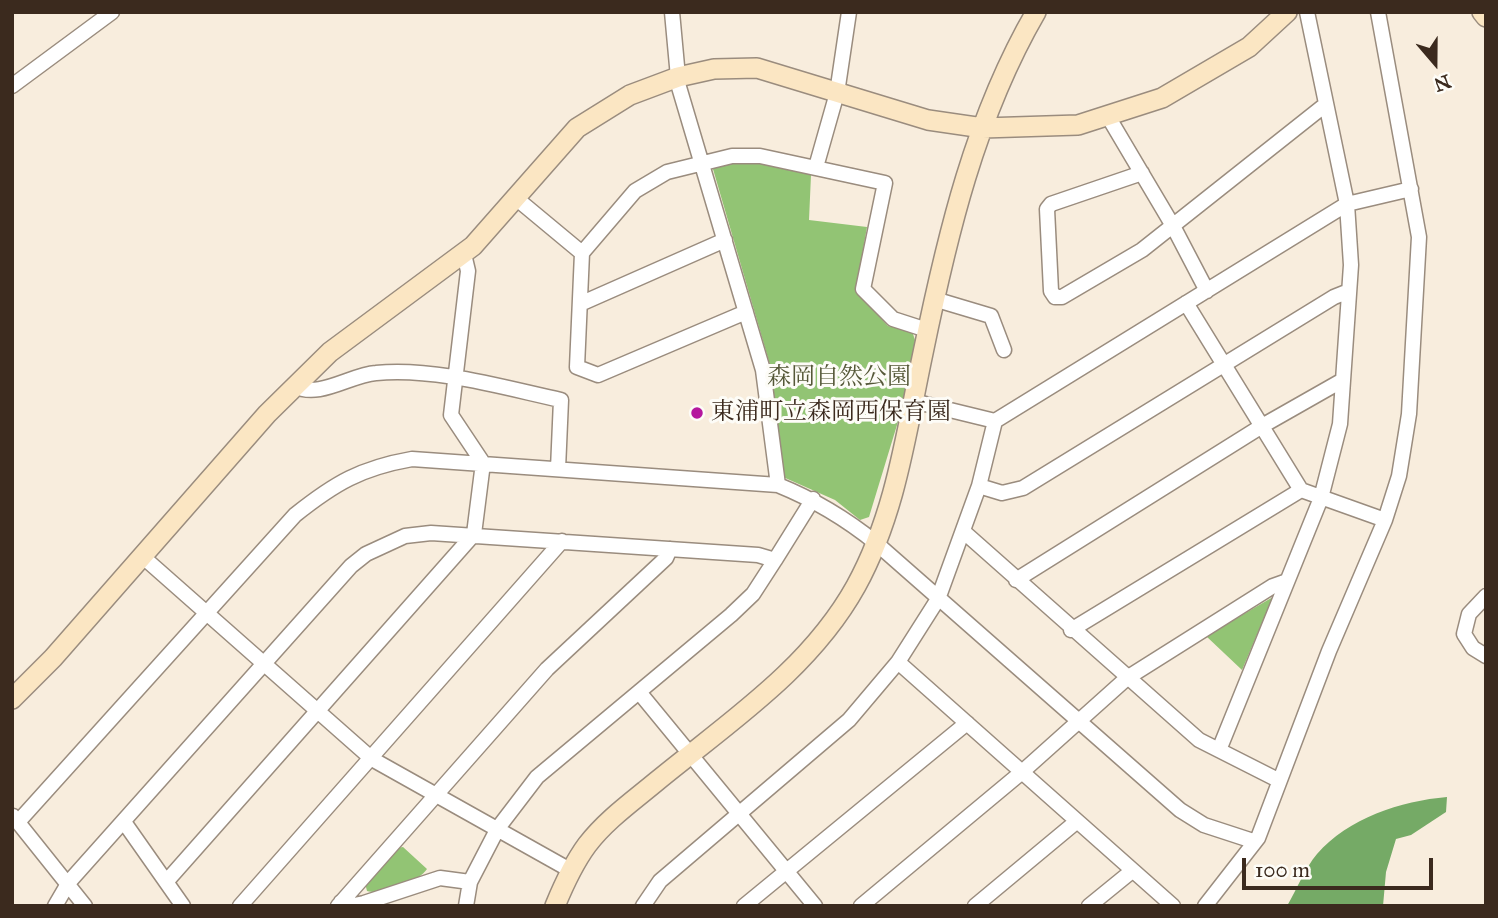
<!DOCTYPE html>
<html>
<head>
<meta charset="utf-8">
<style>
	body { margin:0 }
	#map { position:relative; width:1498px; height:918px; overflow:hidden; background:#f8eddd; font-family:"IM FELL Great Primer",serif }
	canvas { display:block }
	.frame { position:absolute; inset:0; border:14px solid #3b2a1e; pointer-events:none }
	.north { position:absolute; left:1400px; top:28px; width:70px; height:70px; -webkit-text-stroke:5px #fdfcf7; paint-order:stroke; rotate:160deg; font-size:19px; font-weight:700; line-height:28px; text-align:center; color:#3b2a1e }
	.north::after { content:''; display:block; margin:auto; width:24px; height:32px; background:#3b2a1e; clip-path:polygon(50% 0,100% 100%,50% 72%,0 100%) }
	.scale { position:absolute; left:1242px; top:858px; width:191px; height:32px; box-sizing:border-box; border:4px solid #3b2a1e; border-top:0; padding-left:9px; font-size:21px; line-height:24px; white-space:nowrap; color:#3b2a1e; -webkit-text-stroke:5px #fdfcf7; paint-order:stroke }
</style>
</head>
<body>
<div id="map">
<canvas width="1498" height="918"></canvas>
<div class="frame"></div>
<div class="north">N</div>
<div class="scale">100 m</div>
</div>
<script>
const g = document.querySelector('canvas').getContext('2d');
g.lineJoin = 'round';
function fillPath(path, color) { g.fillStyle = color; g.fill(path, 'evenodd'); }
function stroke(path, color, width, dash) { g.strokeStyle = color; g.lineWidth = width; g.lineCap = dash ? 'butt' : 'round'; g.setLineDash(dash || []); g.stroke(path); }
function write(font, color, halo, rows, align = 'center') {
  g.font = font + ' "IM FELL Great Primer","Noto Serif JP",serif'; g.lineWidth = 6; g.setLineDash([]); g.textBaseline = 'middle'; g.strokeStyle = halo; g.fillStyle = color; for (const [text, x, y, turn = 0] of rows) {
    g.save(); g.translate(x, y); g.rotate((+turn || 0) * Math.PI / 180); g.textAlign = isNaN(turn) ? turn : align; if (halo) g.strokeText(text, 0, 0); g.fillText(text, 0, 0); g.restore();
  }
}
const green = new Path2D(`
	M 716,164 L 765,164 L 811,175 L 809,220 L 867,227 L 856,291 L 888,326 L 912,331 L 915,340 L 904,402 L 869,517 L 860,520 L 835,500 L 783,477 L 770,365 L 713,169 Z
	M 1273,597 L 1242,670 L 1206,636 Z
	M 403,847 L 427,869 C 417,883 384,896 367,891 L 365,883 L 396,848 Z`);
const forest = new Path2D(`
	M 1447,797 L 1446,812 L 1411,835 L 1396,839 L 1386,872 L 1383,906 L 1287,906 C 1297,889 1305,868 1317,854 C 1348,818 1401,801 1447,797 Z`);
const street = new Path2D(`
	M 672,12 L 678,77
	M 676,77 L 763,370 L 778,485
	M 12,86 L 112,12
	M 1109,118 L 1173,226 L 1207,291
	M 816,167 L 837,93 L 849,12
	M 1142,173 L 1051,204 L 1047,209 L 1051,291 L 1055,297 L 1062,297 L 1142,250 L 1325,105
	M 517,199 L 582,253
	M 934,299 L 991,316 L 1004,350
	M 1186,303 L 1301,490
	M 580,304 L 725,240
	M 746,312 L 598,375 L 577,367 L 582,253 L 635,191 L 667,172 L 732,156 L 760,156 L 885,183 L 863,289 L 893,319 L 927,330
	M 295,386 C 319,399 350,375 376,373 C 434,367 505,388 561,400 L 558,469
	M 913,401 L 995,421
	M 979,486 L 1002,493 L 1023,488 L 1334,297 L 1349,291
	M 964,532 L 1199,740 L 1278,780
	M 142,556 L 372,759 L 570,870
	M 1016,580 L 1262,426 L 1343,380
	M 1486,596 L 1469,614 L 1464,634 L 1473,648 L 1486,656
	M 1071,630 L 1301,490 L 1385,520
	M 639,692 L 815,906
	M 1219,750 L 1321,498 L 1340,424 L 1351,265 L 1347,204 L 1307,12
	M 13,816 L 85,906
	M 18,822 L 295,515 C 335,483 361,468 412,459 L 778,485 C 815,500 845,518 876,543 L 1180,810 L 1204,825 L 1253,841
	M 124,822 L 183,906
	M 166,882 L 474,534 L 483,463 L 451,415 L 468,271 L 464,254
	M 341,902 L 354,905 L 364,903 L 440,878 L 470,882
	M 55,906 L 69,882 L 351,566 L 366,554 L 405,536 L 431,533 L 758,555 L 775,560 L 813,499
	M 240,906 L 562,541
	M 338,906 L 547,669 L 666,558 L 670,549
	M 466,906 L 470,882 L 498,828 L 537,777 L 731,615 L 753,594 L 775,560
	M 643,906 L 660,881 L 849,720 L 898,662
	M 744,906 L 967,723
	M 861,906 L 1022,772 L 1127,678 L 1273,586 L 1287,581
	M 975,906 L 1076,822
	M 1089,906 L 1132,871
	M 1173,906 L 898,662 L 938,599 L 979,486 L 995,421 L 1347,204 L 1411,189
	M 1205,906 L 1258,838 L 1329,651 L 1385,520 L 1399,476 L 1409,414 L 1419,237 L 1378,12`);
const secondary = new Path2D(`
	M 1482,12 L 1486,17
	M 12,699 L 53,658 L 267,414 L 330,352 L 473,246 L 577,128 L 630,95 L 678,77 L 714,69 L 757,68 L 928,120 L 983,128 L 1078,125 L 1162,98 L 1249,47 L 1287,12
	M 555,906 C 564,884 573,864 587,845 C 606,820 633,801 657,781 C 729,722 810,669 856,586 C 896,513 906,433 923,353 C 947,236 975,117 1036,12`);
const markers = [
	[697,413,7,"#b5179e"]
];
const parkNames = [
	["森岡自然公園",839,378]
];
const poiNames = [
	["東浦町立森岡西保育園",711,413]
];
fillPath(green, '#92c474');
fillPath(forest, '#75aa66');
stroke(street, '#9a8c7e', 17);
stroke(secondary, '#9a8c7e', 22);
stroke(street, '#fff', 14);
stroke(secondary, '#fbe6c3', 19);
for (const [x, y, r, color] of markers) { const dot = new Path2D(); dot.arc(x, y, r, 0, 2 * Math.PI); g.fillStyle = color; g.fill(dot); stroke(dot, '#fdfcf7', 2.5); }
write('24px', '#555838', '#fdfcf7', parkNames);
write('24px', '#3b2a1e', '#fdfcf7', poiNames, 'left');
</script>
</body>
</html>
